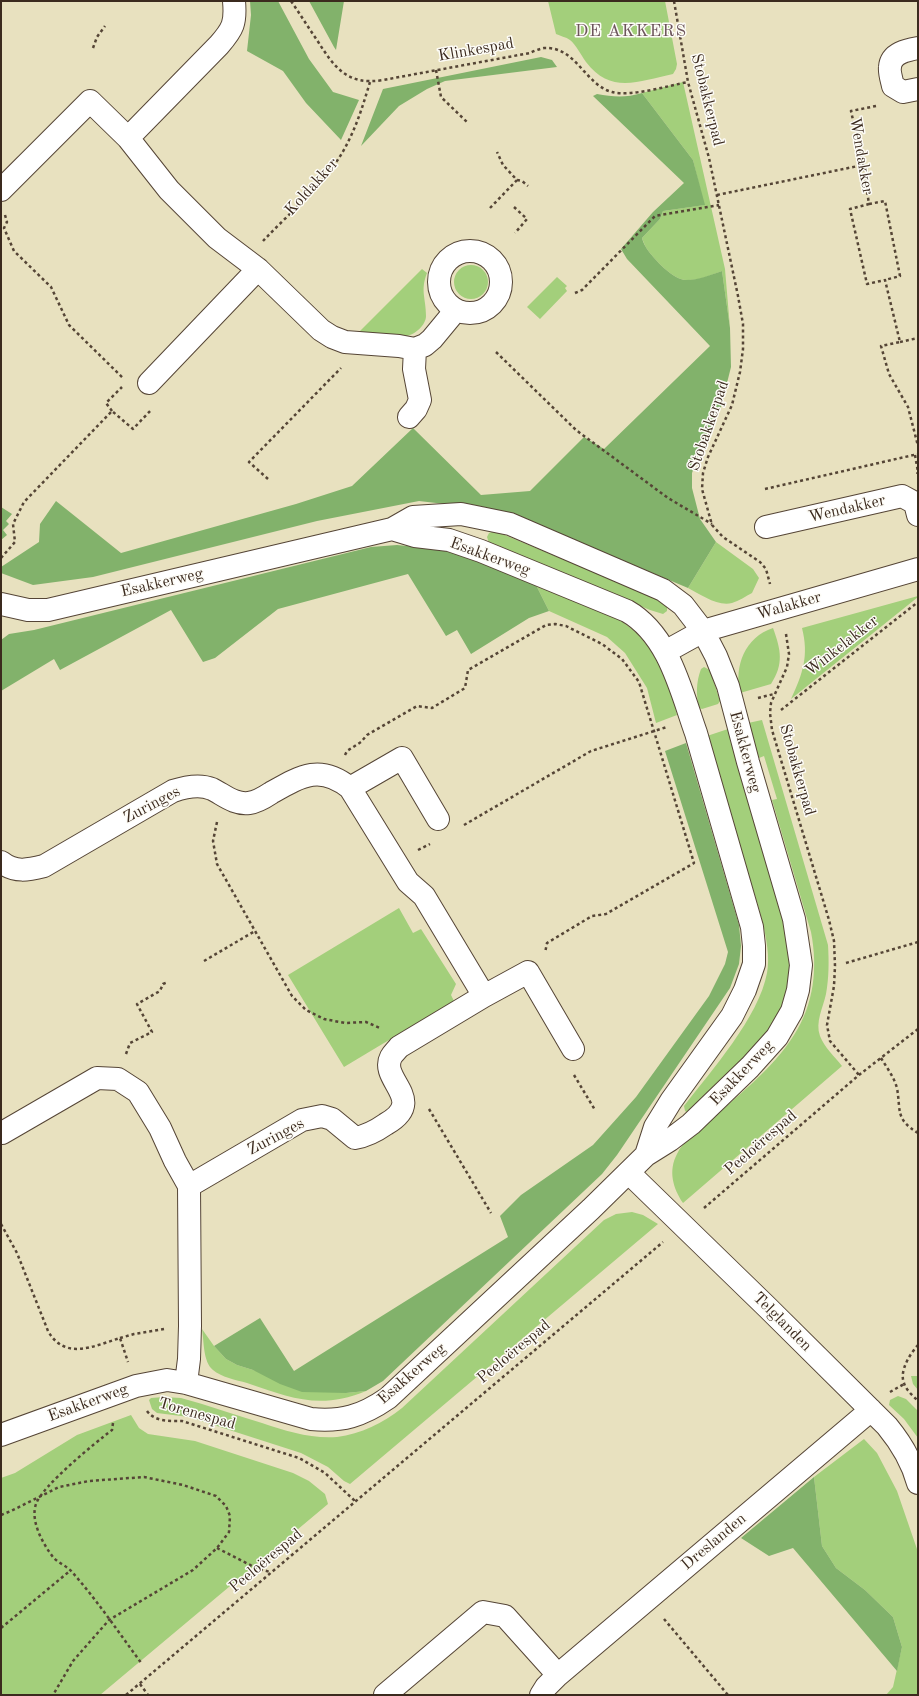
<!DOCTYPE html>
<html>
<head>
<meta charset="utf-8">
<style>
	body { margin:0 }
	#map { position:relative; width:919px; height:1696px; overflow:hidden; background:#e8e1bf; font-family:"Old Standard TT",serif }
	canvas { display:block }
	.frame { position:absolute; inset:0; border:2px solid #3b2a1e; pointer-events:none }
</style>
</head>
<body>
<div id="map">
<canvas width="919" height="1696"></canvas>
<div class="frame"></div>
</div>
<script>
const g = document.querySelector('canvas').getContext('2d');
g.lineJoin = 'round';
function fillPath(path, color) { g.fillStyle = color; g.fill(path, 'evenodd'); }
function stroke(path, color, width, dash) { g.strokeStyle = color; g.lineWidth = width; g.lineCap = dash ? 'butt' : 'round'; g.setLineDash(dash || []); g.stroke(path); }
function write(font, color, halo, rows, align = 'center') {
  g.font = font + ' "Old Standard TT",serif'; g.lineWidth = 3; g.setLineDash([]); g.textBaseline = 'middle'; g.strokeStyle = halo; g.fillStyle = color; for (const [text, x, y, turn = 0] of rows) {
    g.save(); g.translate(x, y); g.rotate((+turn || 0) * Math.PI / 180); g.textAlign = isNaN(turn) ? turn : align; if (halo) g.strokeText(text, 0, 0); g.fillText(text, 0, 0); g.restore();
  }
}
const green = new Path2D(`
	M 548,1 L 665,1 L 677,64 L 676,69 L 673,74 C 639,81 611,95 586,62 C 581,55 576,45 570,40 C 566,37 560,36 556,34 Z
	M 683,82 L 725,269 L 730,328 L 722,271 C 711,275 698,281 686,280 C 673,280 654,259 647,249 C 645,246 643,241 642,238 L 660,219 L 663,211 L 704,205 L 693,160 L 642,93 Z
	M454 282a17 17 0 1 1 34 0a17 17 0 1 1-34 0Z
	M 422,269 L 427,273 C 420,291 426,298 426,316 C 426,325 415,335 406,336 C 391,338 371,335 356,335 Z
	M 557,277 L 567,286 L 565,288 L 567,291 L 540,319 L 527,307 Z
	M 495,531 L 649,595 L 667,605 L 667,611 L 663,614 L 650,610 L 489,543 L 487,537 L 489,533 Z
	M 716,542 L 753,569 L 759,578 L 752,593 C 746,596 739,601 732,603 C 718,607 700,594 688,588 Z
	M 536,585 L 620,620 L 637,633 L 652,651 L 669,682 L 677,715 L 656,723 L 647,688 L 625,653 L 607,637 L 549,611 Z
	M 918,596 L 918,597 L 791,699 C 803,673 809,656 802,628 Z
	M 773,628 C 781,650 784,664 771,684 L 740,693 C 734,666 745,637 773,628 Z
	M 704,667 L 710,670 L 720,701 L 718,704 L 702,709 L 699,708 C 696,695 696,682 701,669 Z
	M 762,720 L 828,945 C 829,961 829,978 826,994 C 823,1008 815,1022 820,1036 C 824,1047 835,1057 842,1066 L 683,1203 C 673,1188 668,1171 677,1154 C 682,1142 697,1132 706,1124 C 736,1097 773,1069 794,1035 C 814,1004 818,968 811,932 L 772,800 L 777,799 L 764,756 L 759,758 L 748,723 Z
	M 728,729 L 785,920 L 792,973 L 784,1003 L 763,1040 L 688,1113 L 685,1111 L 684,1106 C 711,1071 759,1017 767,973 C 773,943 754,894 745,864 C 732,822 720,779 707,736 Z
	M 399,908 L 413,933 L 421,929 L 456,984 L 451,995 L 454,1001 L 344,1067 L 288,975 Z
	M 632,1212 L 643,1215 L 658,1224 L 350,1484 L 344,1481 L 328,1467 L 301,1453 L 189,1417 L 157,1413 L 152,1409 L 149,1400 L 151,1398 L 164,1397 L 181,1398 C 208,1405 235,1415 262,1423 C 286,1431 311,1439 337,1437 C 361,1434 383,1423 402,1408 L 604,1220 L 616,1214 Z
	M 202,1329 L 214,1346 L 226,1359 L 237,1365 L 253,1370 L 346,1393 L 366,1391 C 320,1410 291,1398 247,1383 C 236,1380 221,1377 213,1370 C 203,1362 204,1341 202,1329 Z
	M 911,1376 L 918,1376 L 918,1390 L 913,1384 Z
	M 898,1396 L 906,1399 L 918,1411 L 918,1438 L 904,1419 L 889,1405 L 890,1400 Z
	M 131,1415 L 139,1428 L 148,1434 L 195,1441 L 293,1473 L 309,1481 L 325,1494 L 328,1504 L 100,1695 L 1,1695 L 1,1478 L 15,1473 L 77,1435 Z
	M 864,1439 L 877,1453 L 897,1491 L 918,1552 L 918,1695 L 886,1695 L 893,1687 L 902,1647 L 893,1617 L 865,1590 L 836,1568 L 822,1546 L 814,1477 Z`);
const forest = new Path2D(`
	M 250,1 L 278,1 L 309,59 L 333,92 L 359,100 L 341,140 L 306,103 L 283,71 L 247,51 L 251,15 Z
	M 309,1 L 344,1 L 336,50 L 334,47 Z
	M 541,57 L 552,60 L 557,67 L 445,81 L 427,89 L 399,106 L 361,146 L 383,89 Z
	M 642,93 L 693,160 L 705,205 L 663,211 L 660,219 L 642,238 C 643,242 645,246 647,249 C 654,259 673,280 686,280 C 698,280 711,275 722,271 L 730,328 L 731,367 L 721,407 L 699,454 L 692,473 L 692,488 L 700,519 L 716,542 L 688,588 L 617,558 L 479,508 L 419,501 L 317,521 L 93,577 L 33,585 L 1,573 L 1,567 L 39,542 L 40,524 L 56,501 L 121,553 L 296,504 L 352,486 L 413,428 L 481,495 L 530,491 L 584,437 L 604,449 L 710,346 L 627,259 L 621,249 L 653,212 L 684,183 L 593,96 L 597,94 C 613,97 626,98 642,93 Z
	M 1,507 L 12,514 L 6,521 L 9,524 L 3,530 L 7,535 L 1,540 Z
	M 397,545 L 437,549 L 464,556 L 536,585 L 549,611 L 529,618 L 471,654 L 457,630 L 446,636 L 408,574 L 278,609 L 215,658 L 203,662 L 171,610 L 60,670 L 54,659 L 1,691 L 1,640 L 9,634 L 34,630 L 371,547 Z
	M 686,743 L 739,925 L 741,946 L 739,964 L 730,988 L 617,1155 L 602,1174 L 383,1381 L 366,1391 L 346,1393 L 302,1392 L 280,1384 L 253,1370 L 237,1365 L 226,1359 L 214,1346 L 260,1318 L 294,1371 L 508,1237 L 500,1216 L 521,1195 L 593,1145 L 636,1097 L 709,996 L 725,964 L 728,952 L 665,751 Z
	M 814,1477 L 822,1546 L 836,1568 L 865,1590 L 893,1617 L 902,1647 L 897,1671 L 793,1548 L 769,1556 L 741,1538 Z`);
const path = new Path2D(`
	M 291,1 C 300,14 308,27 317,40 C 334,67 347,86 383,80 L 530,53 C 534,51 539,49 544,48 C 576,46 585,85 612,92 C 631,97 667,86 688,82
	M 674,1 L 688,82 L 709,158 L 738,296 L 743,324 L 743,349 L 740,372 L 732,405 L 708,457 L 703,473 L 702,489 L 712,525 L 723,537 L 760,562 L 766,569 L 770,584
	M 93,48 L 97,37 L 105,26
	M 436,70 L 441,97 L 468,123
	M 876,106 L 851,111 L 863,165 L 869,204 L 850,209 L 867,284 L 885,280 L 900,342 L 881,346 L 889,374 L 908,407 L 918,446
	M 517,180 L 522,181 L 528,186
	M 717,195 L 863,165
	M 869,204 L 885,201 L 900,276 L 885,280
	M 514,207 L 527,219 L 515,233
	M 490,208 L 517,180 L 503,165 L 497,152
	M 5,215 L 7,222 L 4,228 L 14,251 L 51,287 L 69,325 L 124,379
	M 263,241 C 292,210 331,179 349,140 C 358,122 364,102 370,82
	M 575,293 L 582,290 L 655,216 L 719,205
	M 900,342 L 918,338
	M 496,352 L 576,430 L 668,498 L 712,524
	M 112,411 L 106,403 L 122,387
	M 915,455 L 918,472 L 917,474
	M 268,479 L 249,462 L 341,368
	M 765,489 L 918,454
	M 1,558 L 15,542 L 13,524 L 24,502 L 112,411 L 133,429 L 152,409
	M 786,634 L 789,654 L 787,667 L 771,703 L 770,713 L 772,730 L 829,920 L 834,941 L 835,966 L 834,986 L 827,1025 L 830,1041 L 859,1075
	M 758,698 L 774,694
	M 781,710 L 918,602
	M 345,755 L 347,751 L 361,742 L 367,735 L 417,706 L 432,708 L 465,688 L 468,670 L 546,625 L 555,624 L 566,626 L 602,644 L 622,659 L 639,682 L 694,863 L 606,914 L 592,916 L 547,943 L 545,953
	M 217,822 L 213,841 L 217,864 L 292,996 L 306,1010 L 324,1019 L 345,1023 L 366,1022 L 380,1028
	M 464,825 L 591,751 L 667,727
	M 418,850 L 430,844
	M 204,961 L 255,931
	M 846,963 L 918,942
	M 126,1054 L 130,1043 L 152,1032 L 137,1004 L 160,991 L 163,984 L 168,982
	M 881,1058 C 887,1068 894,1077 897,1088 C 901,1111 895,1119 918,1133
	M 574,1075 L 595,1110
	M 429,1109 L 491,1213
	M 704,1208 L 859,1075 L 918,1029
	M 1,1224 L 17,1253 L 48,1331 C 65,1361 94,1346 120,1338 L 128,1362
	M 120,1338 L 134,1334 L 164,1329
	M 918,1345 C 910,1354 899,1371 904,1383 C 906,1390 913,1396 918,1401
	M 890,1392 L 904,1384
	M 147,1411 C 155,1422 170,1421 182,1421 L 299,1458 L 325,1473 L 355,1501
	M 113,1423 L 112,1430 C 95,1443 42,1486 36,1504 C 30,1521 43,1544 53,1557 C 58,1563 67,1566 72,1572 C 97,1600 119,1633 142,1664
	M 1,1515 L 11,1511 L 59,1487 L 89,1481 L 144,1477 L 183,1485 L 216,1496 L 226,1506 L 230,1516 L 229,1532 L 217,1548 L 193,1570 L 109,1620 L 73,1661 L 53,1695
	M 217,1548 L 256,1568 L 270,1572
	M 664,1619 L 728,1695
	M 1,1628 L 71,1570
	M 140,1684 L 148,1695
	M 126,1695 L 663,1242`);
const minor = new Path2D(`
	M 918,48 C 907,50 891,53 890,67 C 889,72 892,81 893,86 L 903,92 L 918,89
	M 128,138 L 219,45 C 233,29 236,23 234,1
	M 1,190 L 90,101 L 128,138 L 169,190 L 217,238 L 258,269 L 321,330 L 332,337 L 345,342 L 399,346 L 415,349 L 425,345 L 432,339 L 456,310
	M439 282a31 31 0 1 1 62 0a31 31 0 1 1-62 0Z
	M 149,383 L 258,269
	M 409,417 L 416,409 L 420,400 L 414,369 L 415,349
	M 766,527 L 902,496 L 915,503 L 918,515
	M 392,529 L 415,536 L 449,540 L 481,551 L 627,611 C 669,635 681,691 696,733 L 752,927 L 754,946 L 754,964 L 745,990 L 732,1016 L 671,1101 L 655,1127 L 646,1155
	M 1,604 L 28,610 L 48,610 L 392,529 L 413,517 L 461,514 L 510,524 L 663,590 L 683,605 L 703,631 L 716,656 L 728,686 L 748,762 L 794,919 L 801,965 L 798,990 L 792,1011 L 777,1037 L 750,1067 L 691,1124 L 670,1140 L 646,1155 L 591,1209 L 388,1398 C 362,1416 342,1422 311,1419 L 186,1383 L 167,1380 L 136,1386 L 1,1435
	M 665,652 L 703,631 L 918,569
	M 350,788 L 402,758 L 438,819
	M 1,862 C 15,873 28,870 44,866 L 173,791 C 185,787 200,784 212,789 C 224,795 235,805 249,803 C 257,802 265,797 271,793 C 301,776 320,764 350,788 L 408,882 L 424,896 L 484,996 L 399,1047 C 397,1050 393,1053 391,1057 C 379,1080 428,1100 386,1124 C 376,1131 367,1136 355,1138 L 332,1119 L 322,1116 L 302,1120 L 189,1186 L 175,1161 L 160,1128 L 138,1092 L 118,1079 L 97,1078 L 2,1133
	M 484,996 L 528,972 L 573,1049
	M 629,1173 L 768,1308 L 887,1426 C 901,1443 912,1461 918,1483
	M 186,1383 L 189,1359 L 190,1326 L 189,1186
	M 558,1675 L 871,1410
	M 385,1695 L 483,1612 L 505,1616 L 558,1675 L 546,1687 L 541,1695`);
const streetNames = [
	["Klinkespad",476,50,-10],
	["Stobakkerpad",707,100,76],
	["Wendakker",861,156,80],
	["Koldakker",312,187,-48],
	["Stobakkerpad",709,426,-71],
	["Wendakker",847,509,-13],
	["Esakkerweg",490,557,20],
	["Esakkerweg",162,583,-13],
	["Walakker",789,606,-16],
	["Winkelakker",842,646,-38],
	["Esakkerweg",745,752,75],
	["Stobakkerpad",797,770,74],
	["Zuringes",152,805,-28],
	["Esakkerweg",742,1073,-46],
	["Zuringes",276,1137,-28],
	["Peeloërespad",761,1143,-41],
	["Telglanden",782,1322,45],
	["Peeloërespad",514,1352,-40],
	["Esakkerweg",412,1374,-41],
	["Esakkerweg",88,1403,-20],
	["Torenespad",197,1414,16],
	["Dreslanden",714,1542,-40],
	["Peeloërespad",266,1561,-40]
];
const neighbourhoodNames = [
	["DE AKKERS",631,32]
];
fillPath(green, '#a3cf7b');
fillPath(forest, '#82b26b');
stroke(minor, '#554536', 24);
stroke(path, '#554536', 2.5, [3, 3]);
stroke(minor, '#fff', 22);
write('16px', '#3b2a1e', '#fdfcf7', streetNames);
g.letterSpacing = '1px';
write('17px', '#6d555c', '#fdfcf7', neighbourhoodNames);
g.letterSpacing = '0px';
</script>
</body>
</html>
